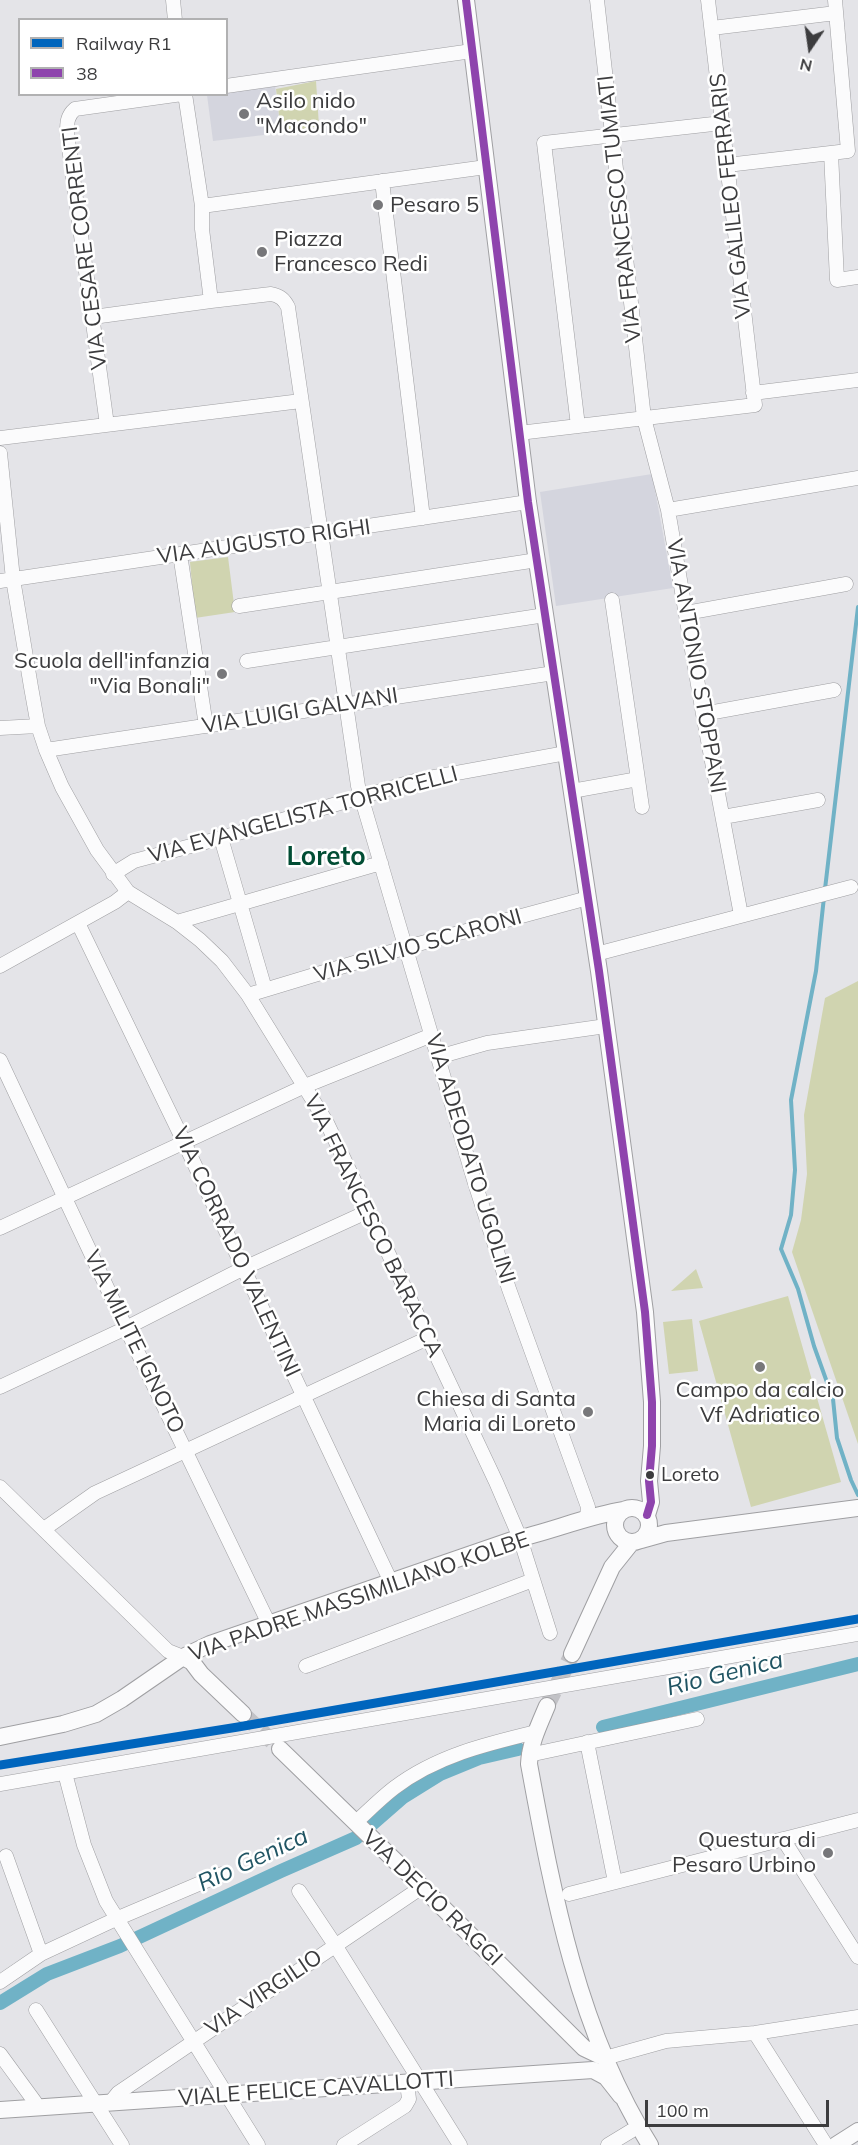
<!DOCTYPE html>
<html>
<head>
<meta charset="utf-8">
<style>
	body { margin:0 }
	#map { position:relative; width:858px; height:2145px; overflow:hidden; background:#e4e4e8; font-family:Mulish,sans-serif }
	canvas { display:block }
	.legend { position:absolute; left:18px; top:18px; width:210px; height:78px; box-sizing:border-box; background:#fff; border:2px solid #b1b1b2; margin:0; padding:8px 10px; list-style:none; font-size:18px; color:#3c3c3e }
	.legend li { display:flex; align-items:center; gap:12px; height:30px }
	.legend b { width:30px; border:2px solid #b1b1b2 }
	.north { position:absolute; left:780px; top:18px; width:60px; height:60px; -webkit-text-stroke:4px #fff; paint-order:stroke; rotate:193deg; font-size:16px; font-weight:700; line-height:24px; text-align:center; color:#3c3c3e }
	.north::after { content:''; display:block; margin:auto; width:21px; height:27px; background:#3c3c3e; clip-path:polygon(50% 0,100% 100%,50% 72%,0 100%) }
	.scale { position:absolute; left:645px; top:2100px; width:184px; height:27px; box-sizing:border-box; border:3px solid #3c3c3e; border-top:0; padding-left:8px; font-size:18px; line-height:21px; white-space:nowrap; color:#3c3c3e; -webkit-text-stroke:4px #fff; paint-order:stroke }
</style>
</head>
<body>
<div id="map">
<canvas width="858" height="2145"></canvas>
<ul class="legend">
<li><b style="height:8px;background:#0065bd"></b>Railway R1</li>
<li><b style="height:8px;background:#8e44ad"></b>38</li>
</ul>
<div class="north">N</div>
<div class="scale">100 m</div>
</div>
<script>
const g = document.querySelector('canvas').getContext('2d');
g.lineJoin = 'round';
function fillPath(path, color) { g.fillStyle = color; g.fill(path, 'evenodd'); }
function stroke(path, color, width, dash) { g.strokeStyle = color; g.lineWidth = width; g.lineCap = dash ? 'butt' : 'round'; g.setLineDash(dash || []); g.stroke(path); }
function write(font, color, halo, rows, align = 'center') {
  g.font = font + ' Mulish,sans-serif'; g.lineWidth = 5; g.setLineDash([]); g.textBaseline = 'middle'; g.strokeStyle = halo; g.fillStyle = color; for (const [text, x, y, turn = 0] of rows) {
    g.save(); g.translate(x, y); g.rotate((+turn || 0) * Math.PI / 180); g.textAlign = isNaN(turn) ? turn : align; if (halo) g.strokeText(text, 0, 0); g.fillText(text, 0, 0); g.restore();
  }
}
const built = new Path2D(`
	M 275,85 L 281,133 L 213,141 L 207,95 L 226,94 L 227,92 Z
	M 652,474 L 673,588 L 556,606 L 540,492 Z`);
const green = new Path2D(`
	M 316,81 L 319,126 L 281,133 L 276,89 Z
	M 228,557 L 235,612 L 195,618 L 190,562 Z
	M 858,981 L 858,1444 L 792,1252 L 801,1220 L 807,1174 L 804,1115 L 825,998 Z
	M 696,1269 L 703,1288 L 671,1291 Z
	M 788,1296 L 841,1482 L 751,1507 L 699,1321 Z
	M 692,1319 L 698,1371 L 669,1374 L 663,1322 Z`);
const stream = new Path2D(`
	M 825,889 L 858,607
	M 824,897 L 816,971 L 791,1100 L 795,1170 L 791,1215 L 781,1249 L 798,1289 L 814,1346 L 833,1399 L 837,1438 L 851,1480 L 858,1495`);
const canal = new Path2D(`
	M 603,1727 L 858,1664
	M 0,2003 L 47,1974 L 120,1946 L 281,1871 L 356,1838 L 403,1797 L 440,1774 L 479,1758 L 518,1749`);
const tertiaryTunnel = new Path2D(`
	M 547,1706 L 572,1654
	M 243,1714 L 277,1746`);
const minor = new Path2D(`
	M 173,0 L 175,20
	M 597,0 L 644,418 L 668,510 L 703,714 L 741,915
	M 712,28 L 836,13
	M 226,86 L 472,51
	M 185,94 L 202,206 L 202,229 L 211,301 L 271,294 C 280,296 284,299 288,307 L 358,786 L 474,1180 L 509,1289 L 588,1507 L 587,1518
	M 831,153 L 837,280 L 858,277
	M 727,165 L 848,151 L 835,0
	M 382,181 L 423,518
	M 202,206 L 486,167
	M 93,317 L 211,301
	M 753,393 L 858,380
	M 107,425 L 67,133 C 67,123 67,116 75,109 L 182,94
	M 578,426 L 544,143 L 722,123
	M 519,433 L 755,405 L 708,0
	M 0,438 L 301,401
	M 0,453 L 13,579 L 31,687 L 38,726 L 46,750 L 62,787 L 97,850 L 128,892 L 177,922 L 200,940 L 222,961 L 248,995 L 327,1123 L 496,1482 L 520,1538 L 550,1633
	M 668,510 L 858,478
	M 180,554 L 206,726
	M 0,581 L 528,502
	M 612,600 L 642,807
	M 239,606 L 537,560
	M 686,613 L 846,584
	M 247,661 L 545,615
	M 703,714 L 834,690
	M 0,728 L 38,726
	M 46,750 L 554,673
	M 572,791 L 638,779
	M 723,817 L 818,800
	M 221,838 L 265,989
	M 113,874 L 134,861 L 221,838 L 418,780 L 566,753
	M 177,922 L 381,863
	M 78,923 L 184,1142 L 391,1582
	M 596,954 L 851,887
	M 0,966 L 115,902 L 128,892
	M 248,995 L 407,947 L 588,898
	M 438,1057 L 487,1043 L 606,1026
	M 0,1060 L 126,1328 L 269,1624
	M 0,1228 L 305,1086 L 432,1035
	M 0,1387 L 126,1328 L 242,1269 L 369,1211
	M 0,1487 L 168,1651 L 183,1657
	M 44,1529 L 95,1493 L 428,1338
	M 306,1666 L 533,1580
	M 587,1742 L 615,1882
	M 529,1755 L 697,1719
	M 65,1773 L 84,1845 L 106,1901 L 258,2145
	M 0,1784 L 858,1634
	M 356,1822 C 368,1811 381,1798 394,1788 C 436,1756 486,1744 536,1732
	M 783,1839 L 858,1957
	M 6,1856 L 41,1954
	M 299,1891 L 335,1945 L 460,2145
	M 569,1894 L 858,1820
	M 0,1982 L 41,1954 L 116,1919 L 222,1874
	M 36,2010 L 122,2145
	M 755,2033 L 826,2145
	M 0,2054 L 35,2102 L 37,2108
	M 605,2058 L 666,2041 L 755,2033 L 858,2017
	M 110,2103 L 118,2093 L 422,1887
	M 344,2145 L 405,2106 L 409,2099 L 407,2083
	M 608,2145 L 631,2131`);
const tertiary = new Path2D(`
	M 466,0 L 528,502 L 599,971 L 645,1312 L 652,1402 L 652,1446 L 649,1481 L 651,1502 L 647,1515
	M615 1525a17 17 0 1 1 34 0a17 17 0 1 1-34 0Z
	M 641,1540 L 666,1533 L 858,1508
	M 572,1654 L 612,1567 L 632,1542
	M 183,1657 L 192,1662 L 201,1674 L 243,1714
	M 547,1706 C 539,1725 530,1743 529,1764 C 553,1894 578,2031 650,2145
	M 0,1737 L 63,1724 L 96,1714 L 122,1699 L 183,1657 L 210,1644 L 512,1540 C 550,1532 586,1516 624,1510
	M 280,1749 L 422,1887 L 584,2048 L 605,2058
	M 0,2110 L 593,2070 L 606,2077 L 621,2096
	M 836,2145 L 858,2131`);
const bus1 = new Path2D(`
	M 466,0 L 528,502 L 599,971 L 645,1312 L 652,1402 L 652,1446 L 649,1481 L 651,1502 L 647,1515`);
const rail1 = new Path2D(`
	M 0,1765 L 238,1727 L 858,1619`);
const markers = [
	[244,114,6,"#77777a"],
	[378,205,6,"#77777a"],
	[262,252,6,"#77777a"],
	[222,674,6,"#77777a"],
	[760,1367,6,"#77777a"],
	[588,1412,6,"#77777a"],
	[650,1475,5,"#3c3c3e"],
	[828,1853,6,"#77777a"]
];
const busNames = [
	["Loreto",661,1475]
];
const poiNames = [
	["Asilo nido",256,101],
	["\"Macondo\"",256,126],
	["Pesaro 5",390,205],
	["Piazza",274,239],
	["Francesco Redi",274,264],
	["Scuola dell'infanzia",210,661,"right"],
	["\"Via Bonali\"",210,686,"right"],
	["Campo da calcio",760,1390,"center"],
	["Vf Adriatico",760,1415,"center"],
	["Chiesa di Santa",576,1399,"right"],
	["Maria di Loreto",576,1424,"right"],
	["Questura di",816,1840,"right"],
	["Pesaro Urbino",816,1865,"right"]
];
const streetNames = [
	["VIA GALILEO FERRARIS",731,196,-96],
	["VIA FRANCESCO TUMIATI",620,209,-96],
	["VIA CESARE CORRENTI",85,248,-97],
	["VIA AUGUSTO RIGHI",264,542,-8],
	["VIA ANTONIO STOPPANI",696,666,80],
	["VIA LUIGI GALVANI",300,711,-9],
	["VIA EVANGELISTA TORRICELLI",303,815,-15],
	["VIA SILVIO SCARONI",418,946,-16],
	["VIA ADEODATO UGOLINI",470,1159,73],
	["VIA FRANCESCO BARACCA",373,1226,64],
	["VIA CORRADO VALENTINI",236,1252,65],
	["VIA MILITE IGNOTO",134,1342,64],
	["VIA PADRE MASSIMILIANO KOLBE",359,1597,-19],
	["VIA DECIO RAGGI",432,1898,44],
	["VIA VIRGILIO",264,1993,-34],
	["VIALE FELICE CAVALLOTTI",316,2089,-4]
];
const waterNames = [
	["Rio Genica",725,1674,-14],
	["Rio Genica",253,1860,-25]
];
const quarterNames = [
	["Loreto",326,857]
];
fillPath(built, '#d4d5de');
fillPath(green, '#d0d4b0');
stroke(stream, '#70b2c6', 4);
stroke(canal, '#70b2c6', 14);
stroke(tertiaryTunnel, '#c2c2c6', 16, [16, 8]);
stroke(minor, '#9f9fa2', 15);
stroke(tertiary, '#9f9fa2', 18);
stroke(minor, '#fbfbfc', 14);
stroke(tertiary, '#fbfbfc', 16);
stroke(bus1, '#8e44ad', 8);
stroke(rail1, '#0065bd', 9);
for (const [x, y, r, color] of markers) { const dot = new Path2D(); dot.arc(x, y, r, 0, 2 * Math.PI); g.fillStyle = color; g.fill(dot); stroke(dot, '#fff', 2); }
write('20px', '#3c3c3e', '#fff', busNames, 'left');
write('22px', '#3c3c3e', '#fff', poiNames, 'left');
write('22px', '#3c3c3e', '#fff', streetNames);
write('italic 24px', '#205463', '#fff', waterNames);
write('bold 26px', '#014d34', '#fff', quarterNames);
</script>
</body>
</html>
